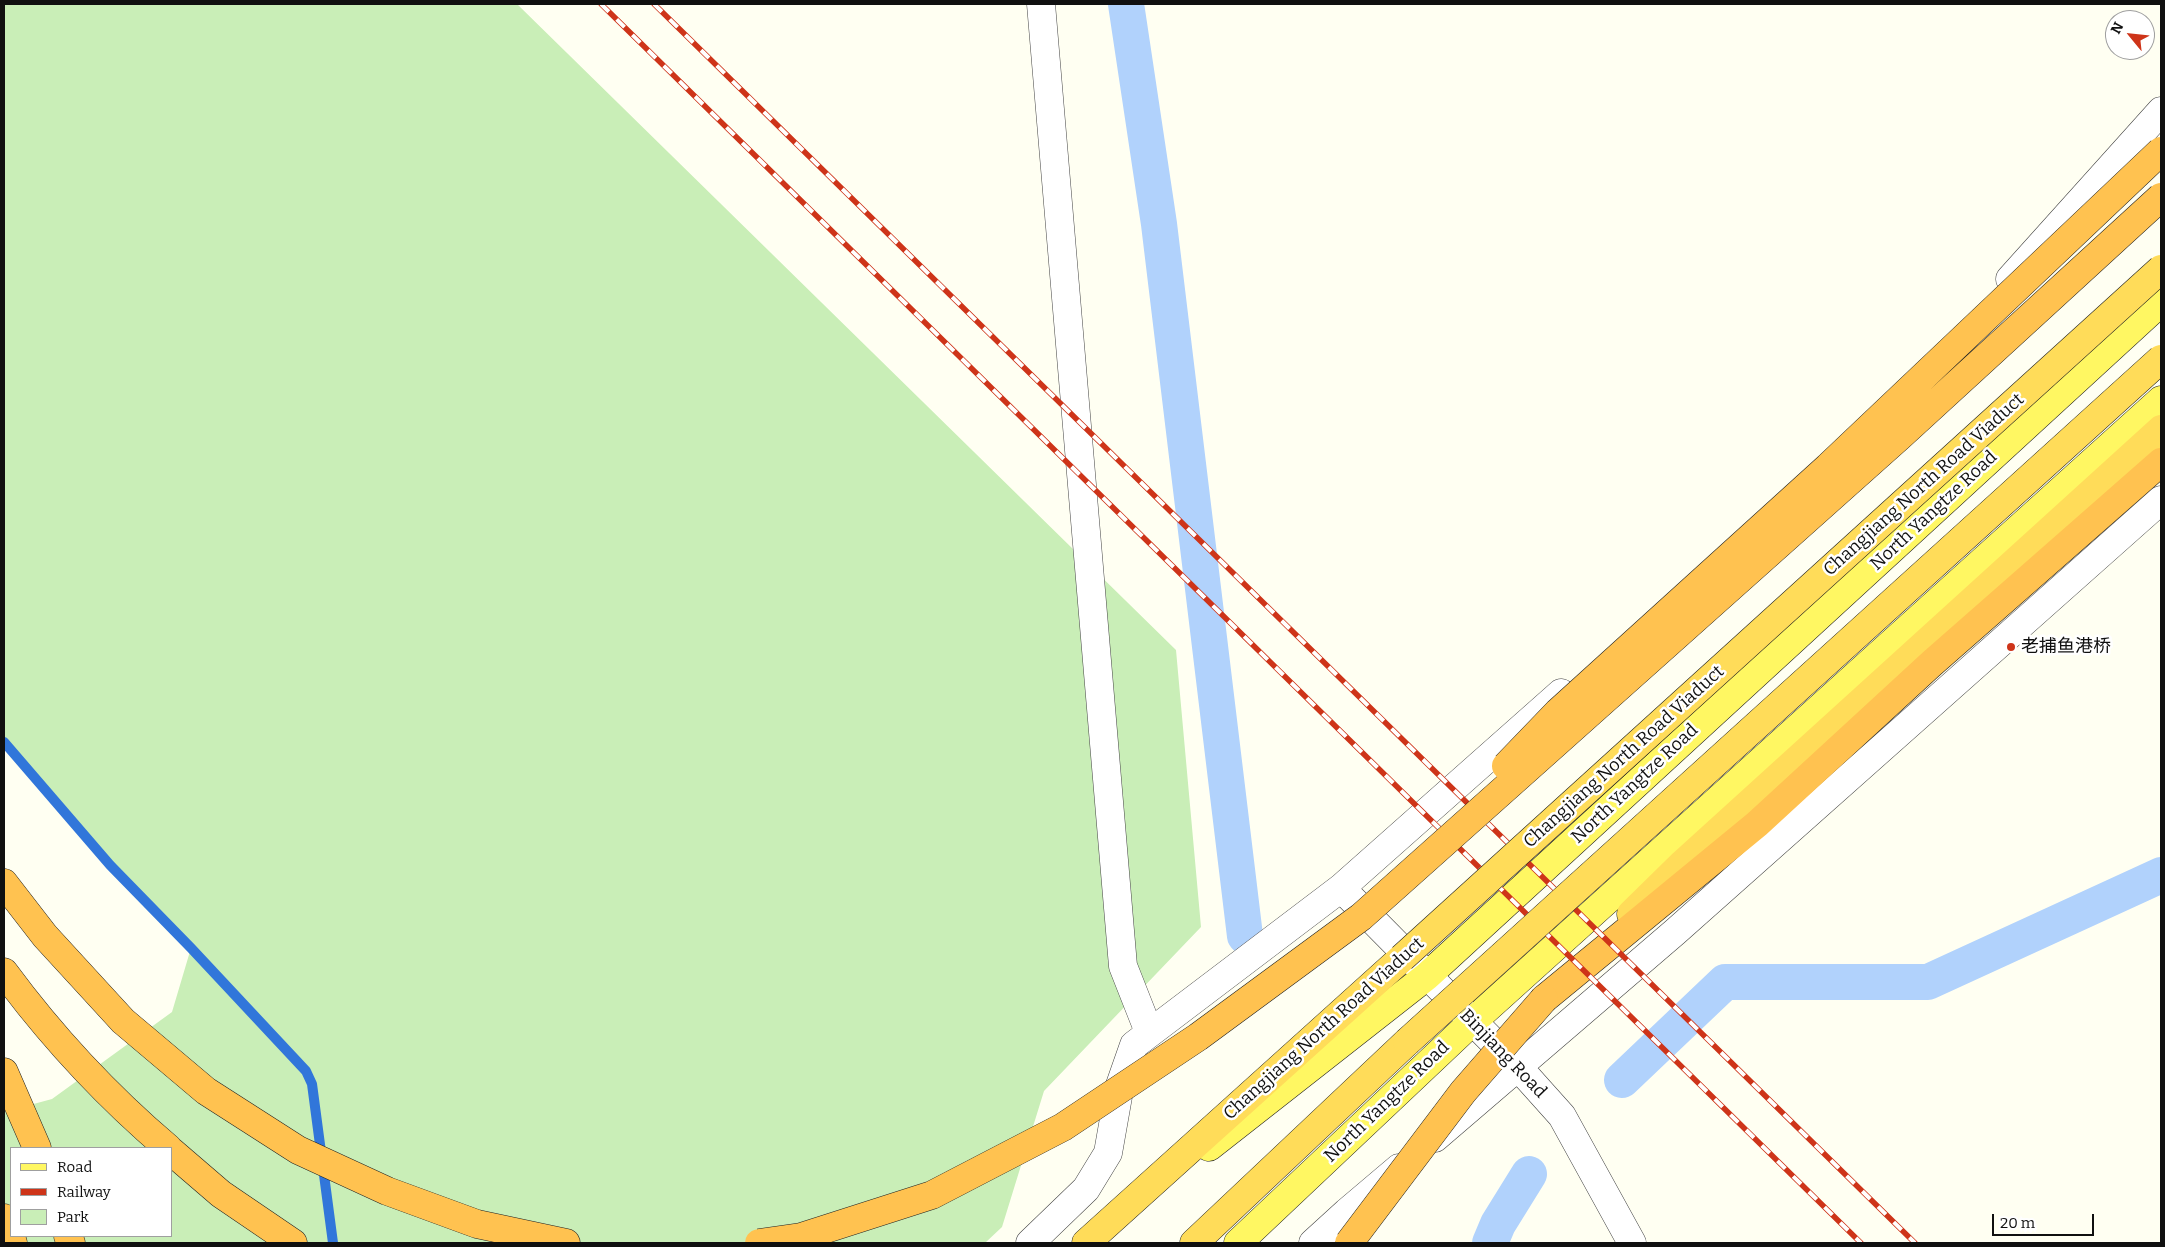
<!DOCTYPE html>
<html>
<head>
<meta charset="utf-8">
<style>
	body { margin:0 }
	#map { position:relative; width:2165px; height:1247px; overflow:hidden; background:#fffff2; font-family:Bitter,serif }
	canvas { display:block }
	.frame { position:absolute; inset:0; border:5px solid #101010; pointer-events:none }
	.legend { position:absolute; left:10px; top:1147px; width:162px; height:90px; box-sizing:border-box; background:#fff; border:1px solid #9f9f9f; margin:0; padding:6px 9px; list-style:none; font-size:15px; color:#101010 }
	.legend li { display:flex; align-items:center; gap:10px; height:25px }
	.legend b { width:25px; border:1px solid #9f9f9f }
	.north { position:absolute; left:2105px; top:10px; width:50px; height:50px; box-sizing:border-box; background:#fff; border:1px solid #9f9f9f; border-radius:50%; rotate:298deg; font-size:14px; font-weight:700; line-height:20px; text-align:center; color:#101010 }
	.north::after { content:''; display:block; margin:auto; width:18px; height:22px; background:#ce3419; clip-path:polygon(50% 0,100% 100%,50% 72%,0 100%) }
	.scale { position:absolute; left:1992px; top:1214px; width:102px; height:22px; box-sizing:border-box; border:2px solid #101010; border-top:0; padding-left:6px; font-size:15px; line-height:18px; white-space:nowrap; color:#101010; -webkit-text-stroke:4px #fff; paint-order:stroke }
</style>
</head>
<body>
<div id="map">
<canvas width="2165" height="1247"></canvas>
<div class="frame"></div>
<ul class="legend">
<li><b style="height:6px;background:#fff762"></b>Road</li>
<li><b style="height:6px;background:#ce3419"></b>Railway</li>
<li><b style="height:14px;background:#c9eeb7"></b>Park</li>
</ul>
<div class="north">N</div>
<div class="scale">20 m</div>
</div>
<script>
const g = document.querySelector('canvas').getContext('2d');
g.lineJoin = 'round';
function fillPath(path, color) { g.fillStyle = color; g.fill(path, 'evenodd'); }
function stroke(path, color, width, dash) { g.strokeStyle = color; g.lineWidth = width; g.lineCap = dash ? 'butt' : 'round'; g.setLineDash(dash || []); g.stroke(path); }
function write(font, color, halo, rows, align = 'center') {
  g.font = font + ' Bitter,"Noto Sans SC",serif'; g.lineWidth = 5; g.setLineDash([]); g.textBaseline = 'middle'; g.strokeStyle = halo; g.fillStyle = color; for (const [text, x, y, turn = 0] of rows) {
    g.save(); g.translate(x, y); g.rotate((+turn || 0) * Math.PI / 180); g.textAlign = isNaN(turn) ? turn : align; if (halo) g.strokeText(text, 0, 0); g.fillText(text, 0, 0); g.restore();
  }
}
const green = new Path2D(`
	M 4,4 L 517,4 L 1176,650 L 1201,927 L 1044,1091 L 1002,1227 L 985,1243 L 4,1243 L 4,1112 L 52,1099 L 172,1012 L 191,948 L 110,865 L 4,742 ZM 11,1148 L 171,1148 L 171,1236 L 11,1236 Z`);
const stream = new Path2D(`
	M 4,742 L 110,865 L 191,948 L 306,1071 L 312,1084 L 333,1243`);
const canal = new Path2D(`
	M 1126,4 L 1159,224 L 1245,936
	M 1622,1080 L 1725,982 L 1928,982 L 2161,875
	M 1490,1243 L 1498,1224 L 1529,1174`);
const minor = new Path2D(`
	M 1041,4 L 1123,966 L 1149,1032`);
const tertiary = new Path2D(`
	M 2010,279 L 2161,111
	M 1341,888 L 1519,1068 L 1562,1116 L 1632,1243
	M 1435,1138 L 1675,932 L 2161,500
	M 1030,1243 L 1086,1189 L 1108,1153 L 1120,1085 L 1134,1045 L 1341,888 L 1561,693
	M 1313,1243 L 1347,1212 L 1399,1168`);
const primary = new Path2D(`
	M 1209,1147 L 1427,976 L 2161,302
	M 1238,1243 L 1472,1022 L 2161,400`);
const trunk = new Path2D(`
	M 1631,914 L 1683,863 L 2161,429
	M 1086,1243 L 1402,958
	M 1194,1243 L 1407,1042`);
const motorway = new Path2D(`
	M 4,883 L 45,936 L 123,1021 L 206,1091 L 298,1150 L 387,1191 L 477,1224 L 566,1243
	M 4,972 C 52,1037 107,1096 168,1148
	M 1544,999 L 1757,824 L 1932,663 L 2161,462
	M 4,1072 L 37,1148
	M 171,1151 L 221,1194 L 293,1243
	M 4,1218 L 13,1243
	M 68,1236 L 71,1243`);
const rail = new Path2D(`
	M 601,4 L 1861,1243
	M 654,4 L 1915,1243`);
const trunkBridge = new Path2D(`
	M 1402,958 L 2161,269
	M 1407,1042 L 2161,359`);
const motorwayBridge = new Path2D(`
	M 1506,766 L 1558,712 L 1828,467 L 2161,151
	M 759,1243 L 801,1237 L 932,1195 L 1063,1127 L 1198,1037 L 1361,917 L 1899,437 L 2161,197
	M 1349,1243 L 1463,1092 L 1544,999`);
const markers = [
	[2011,647,5,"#ce3419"]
];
const streetNames = [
	["Changjiang North Road Viaduct",1924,485,-42],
	["North Yangtze Road",1934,511,-43],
	["Changjiang North Road Viaduct",1624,757,-42],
	["North Yangtze Road",1635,784,-43],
	["Changjiang North Road Viaduct",1324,1029,-42],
	["Binjiang Road",1503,1054,46],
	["North Yangtze Road",1387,1102,-44]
];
const poiNames = [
	["老捕鱼港桥",2021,647]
];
fillPath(green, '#c9eeb7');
stroke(stream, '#3176da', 10);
stroke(canal, '#b1d2fc', 36);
stroke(minor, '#434343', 29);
stroke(tertiary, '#434343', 29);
stroke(primary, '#212121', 29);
stroke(trunk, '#212121', 29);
stroke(motorway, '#212121', 29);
stroke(minor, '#fff', 28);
stroke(tertiary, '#fff', 28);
stroke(primary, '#fff762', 28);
stroke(trunk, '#ffdc59', 28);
stroke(motorway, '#ffc250', 28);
stroke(rail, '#ce3419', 5.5);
stroke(rail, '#fff', 4, [11]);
stroke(trunkBridge, '#212121', 29, []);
stroke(motorwayBridge, '#212121', 29, []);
stroke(trunkBridge, '#ffdc59', 28);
stroke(motorwayBridge, '#ffc250', 28);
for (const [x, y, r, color] of markers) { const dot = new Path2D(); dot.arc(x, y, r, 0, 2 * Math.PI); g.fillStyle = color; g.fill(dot); stroke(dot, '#fff', 2); }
write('18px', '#101010', '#fff', streetNames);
write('18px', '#101010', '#fff', poiNames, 'left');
</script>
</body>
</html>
